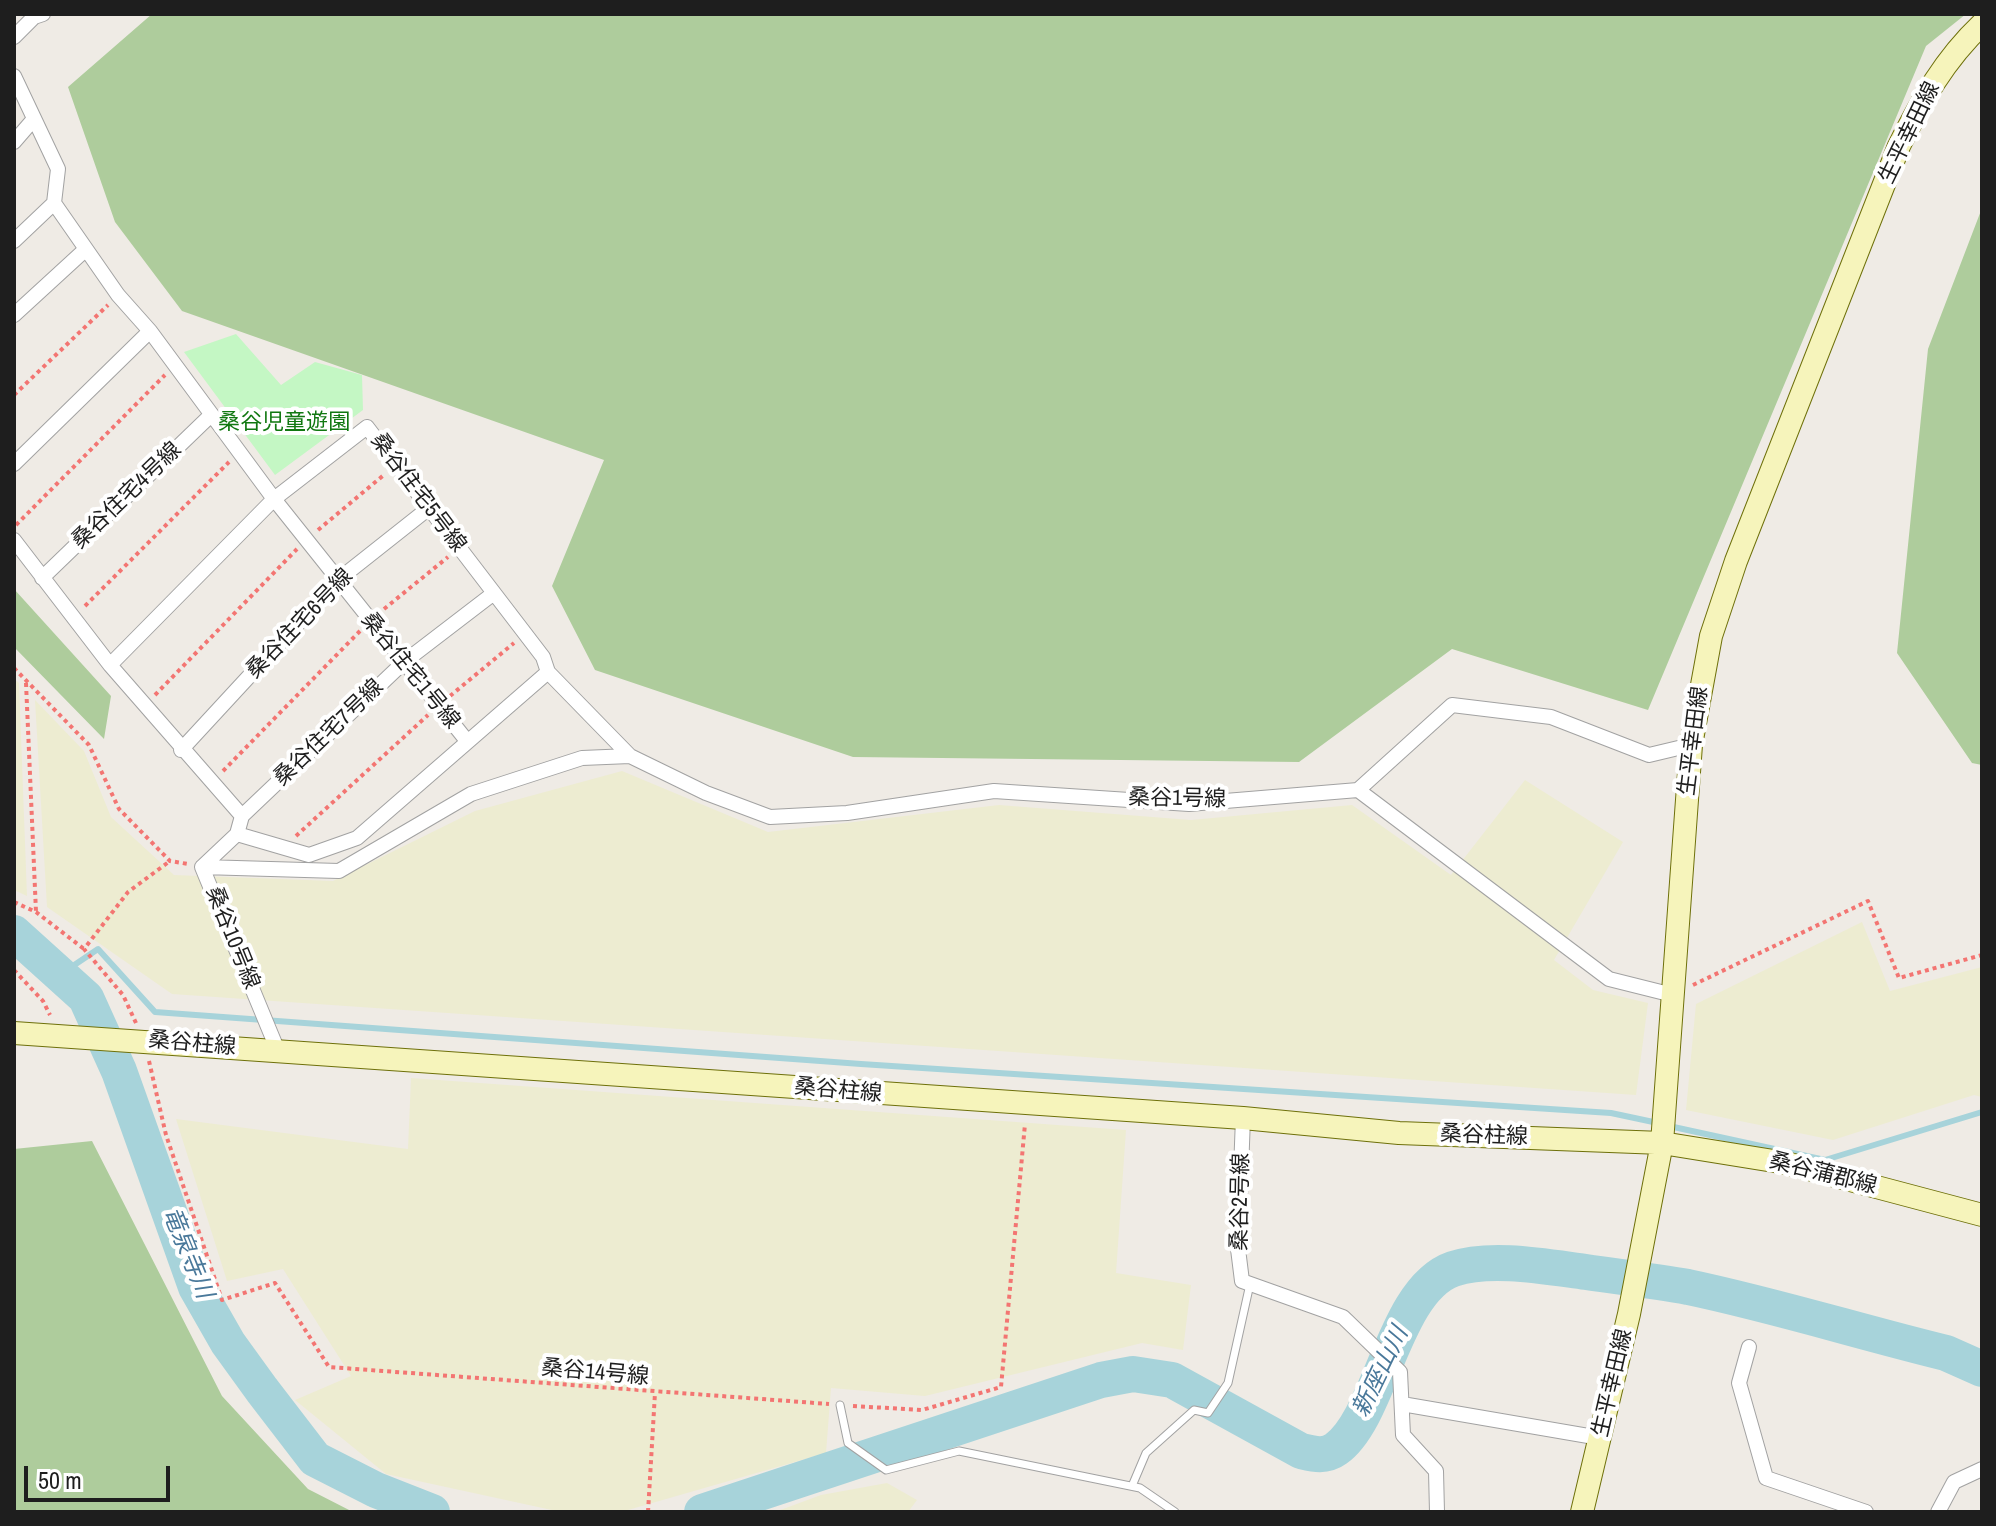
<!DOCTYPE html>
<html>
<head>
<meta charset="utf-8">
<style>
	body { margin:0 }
	#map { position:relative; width:1996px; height:1526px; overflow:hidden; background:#efebe5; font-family:"Archivo Narrow",sans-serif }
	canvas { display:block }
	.frame { position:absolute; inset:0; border:16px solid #1e1e1e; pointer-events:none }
	.scale { position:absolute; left:24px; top:1466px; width:146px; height:36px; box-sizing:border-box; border:4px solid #1e1e1e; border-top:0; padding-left:10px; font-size:24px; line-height:28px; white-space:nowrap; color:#1e1e1e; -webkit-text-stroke:6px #fff; paint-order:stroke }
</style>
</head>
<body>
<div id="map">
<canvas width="1996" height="1526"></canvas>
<div class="frame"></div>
<div class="scale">50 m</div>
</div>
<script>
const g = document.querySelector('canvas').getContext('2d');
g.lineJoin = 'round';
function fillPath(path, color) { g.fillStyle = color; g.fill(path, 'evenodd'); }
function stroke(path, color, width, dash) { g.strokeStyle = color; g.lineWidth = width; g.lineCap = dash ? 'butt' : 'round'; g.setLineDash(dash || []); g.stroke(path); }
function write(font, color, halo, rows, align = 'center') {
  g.font = font + ' "Archivo Narrow","Noto Sans JP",sans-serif'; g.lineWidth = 8; g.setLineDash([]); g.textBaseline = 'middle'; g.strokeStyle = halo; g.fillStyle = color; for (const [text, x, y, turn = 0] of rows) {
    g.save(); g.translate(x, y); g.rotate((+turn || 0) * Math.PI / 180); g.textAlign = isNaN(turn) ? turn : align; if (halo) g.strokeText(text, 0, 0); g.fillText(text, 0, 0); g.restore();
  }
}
const farmland = new Path2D(`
	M 14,679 L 19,683 L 27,896 L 14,890 Z
	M 35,700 L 84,751 L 111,817 L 174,875 L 333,881 L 475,811 L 622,771 L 768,832 L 999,805 L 1191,820 L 1352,805 L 1451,875 L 1525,780 L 1623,842 L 1554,960 L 1593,990 L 1648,1003 L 1636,1095 L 172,994 L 47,907 Z
	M 1862,922 L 1890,991 L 1982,967 L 1982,1097 L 1974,1095 L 1833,1140 L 1686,1110 L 1696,1004 Z
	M 411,1078 L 1126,1130 L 1116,1273 L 1191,1285 L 1183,1350 L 1142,1343 L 925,1396 L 831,1388 L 826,1453 L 621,1512 L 561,1512 L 386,1474 L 295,1400 L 351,1376 L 283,1269 L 227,1281 L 176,1119 L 408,1149 Z
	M 887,1483 L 917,1500 L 908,1512 L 775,1512 L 821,1495 Z`);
const forest = new Path2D(`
	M 152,14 L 1966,14 L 1926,46 L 1648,710 L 1452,649 L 1299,762 L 853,757 L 595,670 L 552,586 L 604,460 L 182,311 L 115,222 L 68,87 Z
	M 1982,208 L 1982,765 L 1972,763 L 1897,653 L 1928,349 Z
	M 14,589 L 111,696 L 104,739 L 14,647 Z
	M 92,1141 L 222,1396 L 308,1489 L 353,1512 L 14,1512 L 14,1149 Z`);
const park = new Path2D(`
	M 236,334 L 281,385 L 315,362 L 362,375 L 363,410 L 275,475 L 184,352 Z`);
const stream = new Path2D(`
	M 61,974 L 98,949 L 155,1012 L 861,1064 L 1611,1113 L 1658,1123
	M 1669,1126 L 1825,1160 L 1982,1112`);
const river = new Path2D(`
	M 14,933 L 86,998 L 119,1071 L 196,1287 L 228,1343 L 262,1390 L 315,1459 L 376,1490 L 432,1512
	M 702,1512 L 1101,1380 L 1133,1374 L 1172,1380 L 1301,1451 C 1314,1454 1325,1457 1336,1449 C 1381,1417 1393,1290 1453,1269 C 1491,1256 1548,1267 1586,1272 C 1620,1277 1654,1281 1688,1287 C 1774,1305 1860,1332 1946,1353 L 1982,1369`);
const path = new Path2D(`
	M 14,395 L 108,305
	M 16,525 L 165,375
	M 318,530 L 385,474
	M 85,606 L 229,462
	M 384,609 L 448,557
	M 14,668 L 89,745 L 119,809 L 170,861 L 188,864
	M 26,683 L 36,912
	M 155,695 L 297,549
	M 450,696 L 514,643
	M 223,771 L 360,631
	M 296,836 L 428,715
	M 14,902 L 36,912 L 84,949
	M 14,970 L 43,1001 L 50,1015
	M 1693,985 L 1868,901 L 1899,978 L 1982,955
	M 136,1023 L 123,995 L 84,949 L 128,892 L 170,861
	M 149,1061 L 166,1135 L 222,1300 L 275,1283 L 329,1367 L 829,1404
	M 853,1406 L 922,1410 L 1001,1387 L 1025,1124
	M 648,1512 L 655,1393`);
const lane = new Path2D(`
	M 840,1405 L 848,1443 L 886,1470 L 959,1451 L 1140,1488 L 1175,1512
	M 1132,1486 L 1146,1453 L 1194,1410 L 1208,1413 L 1228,1383 L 1250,1284`);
const street = new Path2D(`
	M 14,37 L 34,17 L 43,14
	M 14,76 L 58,169 L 54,203
	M 14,142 L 33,120
	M 54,203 L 118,295 L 150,331 L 274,499 L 467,741
	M 14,241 L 54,203
	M 14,315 L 86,249
	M 14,464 L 150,331
	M 14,540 L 110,665 L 242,816 L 237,834 L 202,867
	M 42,578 L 211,415
	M 110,665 L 274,499 L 367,427 L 543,657 L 548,672 L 630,756 L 706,793 L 770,817 L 847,813 L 994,791 L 1189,804 L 1358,790 L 1609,979 L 1673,995
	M 181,750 L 338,580 L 429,508
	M 1358,790 L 1452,705 L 1551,717 L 1649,755 L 1691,745
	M 242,816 L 404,662 L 494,593
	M 237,834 L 309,855 L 357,838 L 548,672
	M 202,867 L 339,871 L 471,794 L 582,758 L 630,756
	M 202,867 L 278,1051
	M 1243,1118 L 1238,1249 L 1242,1281 L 1343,1317 L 1400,1372 L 1403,1435 L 1436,1471 L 1437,1512
	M 1749,1347 L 1739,1383 L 1766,1478 L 1866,1512
	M 1402,1404 L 1600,1438
	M 1938,1512 L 1954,1482 L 1982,1469`);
const secondary = new Path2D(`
	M 14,1033 L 1243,1118 L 1399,1133 L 1662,1143 L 1786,1163 L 1982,1215
	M 1582,1512 L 1629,1314 L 1662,1143 L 1691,745 L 1711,636 L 1736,561 L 1899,146 C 1922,100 1944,60 1982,24`);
const streetNames = [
	["生平幸田線",1910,133,-64],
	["桑谷住宅5号線",418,493,53],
	["桑谷住宅4号線",127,496,-44],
	["桑谷住宅6号線",300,624,-46],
	["桑谷住宅1号線",410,671,51],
	["桑谷住宅7号線",329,733,-44],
	["生平幸田線",1694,741,-83],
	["桑谷1号線",1177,799,1],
	["桑谷10号線",232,938,68],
	["桑谷柱線",192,1044,5],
	["桑谷柱線",838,1091,5],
	["桑谷柱線",1484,1136,2],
	["桑谷蒲郡線",1823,1174,14],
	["桑谷2号線",1241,1202,-89],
	["桑谷14号線",595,1373,5],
	["生平幸田線",1613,1383,-77]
];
const parkNames = [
	["桑谷児童遊園",284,423]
];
const waterNames = [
	["竜泉寺川",187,1253,68],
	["新座山川",1381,1372,-64]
];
fillPath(farmland, '#edecd1');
fillPath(forest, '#aecc9c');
fillPath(park, '#c4f7c4');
stroke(stream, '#a7d3da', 6);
stroke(river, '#a7d3da', 36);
stroke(lane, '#a2a2a2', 9);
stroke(street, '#a2a2a2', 16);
stroke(secondary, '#6e700a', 24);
stroke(path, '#f37572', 4, [4, 4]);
stroke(lane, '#fff', 7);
stroke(street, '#fff', 14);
stroke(secondary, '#f6f4bb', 22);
write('22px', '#1e1e1e', '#fff', streetNames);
write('22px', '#117811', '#fff', parkNames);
write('italic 24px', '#49789a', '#fff', waterNames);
</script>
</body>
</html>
